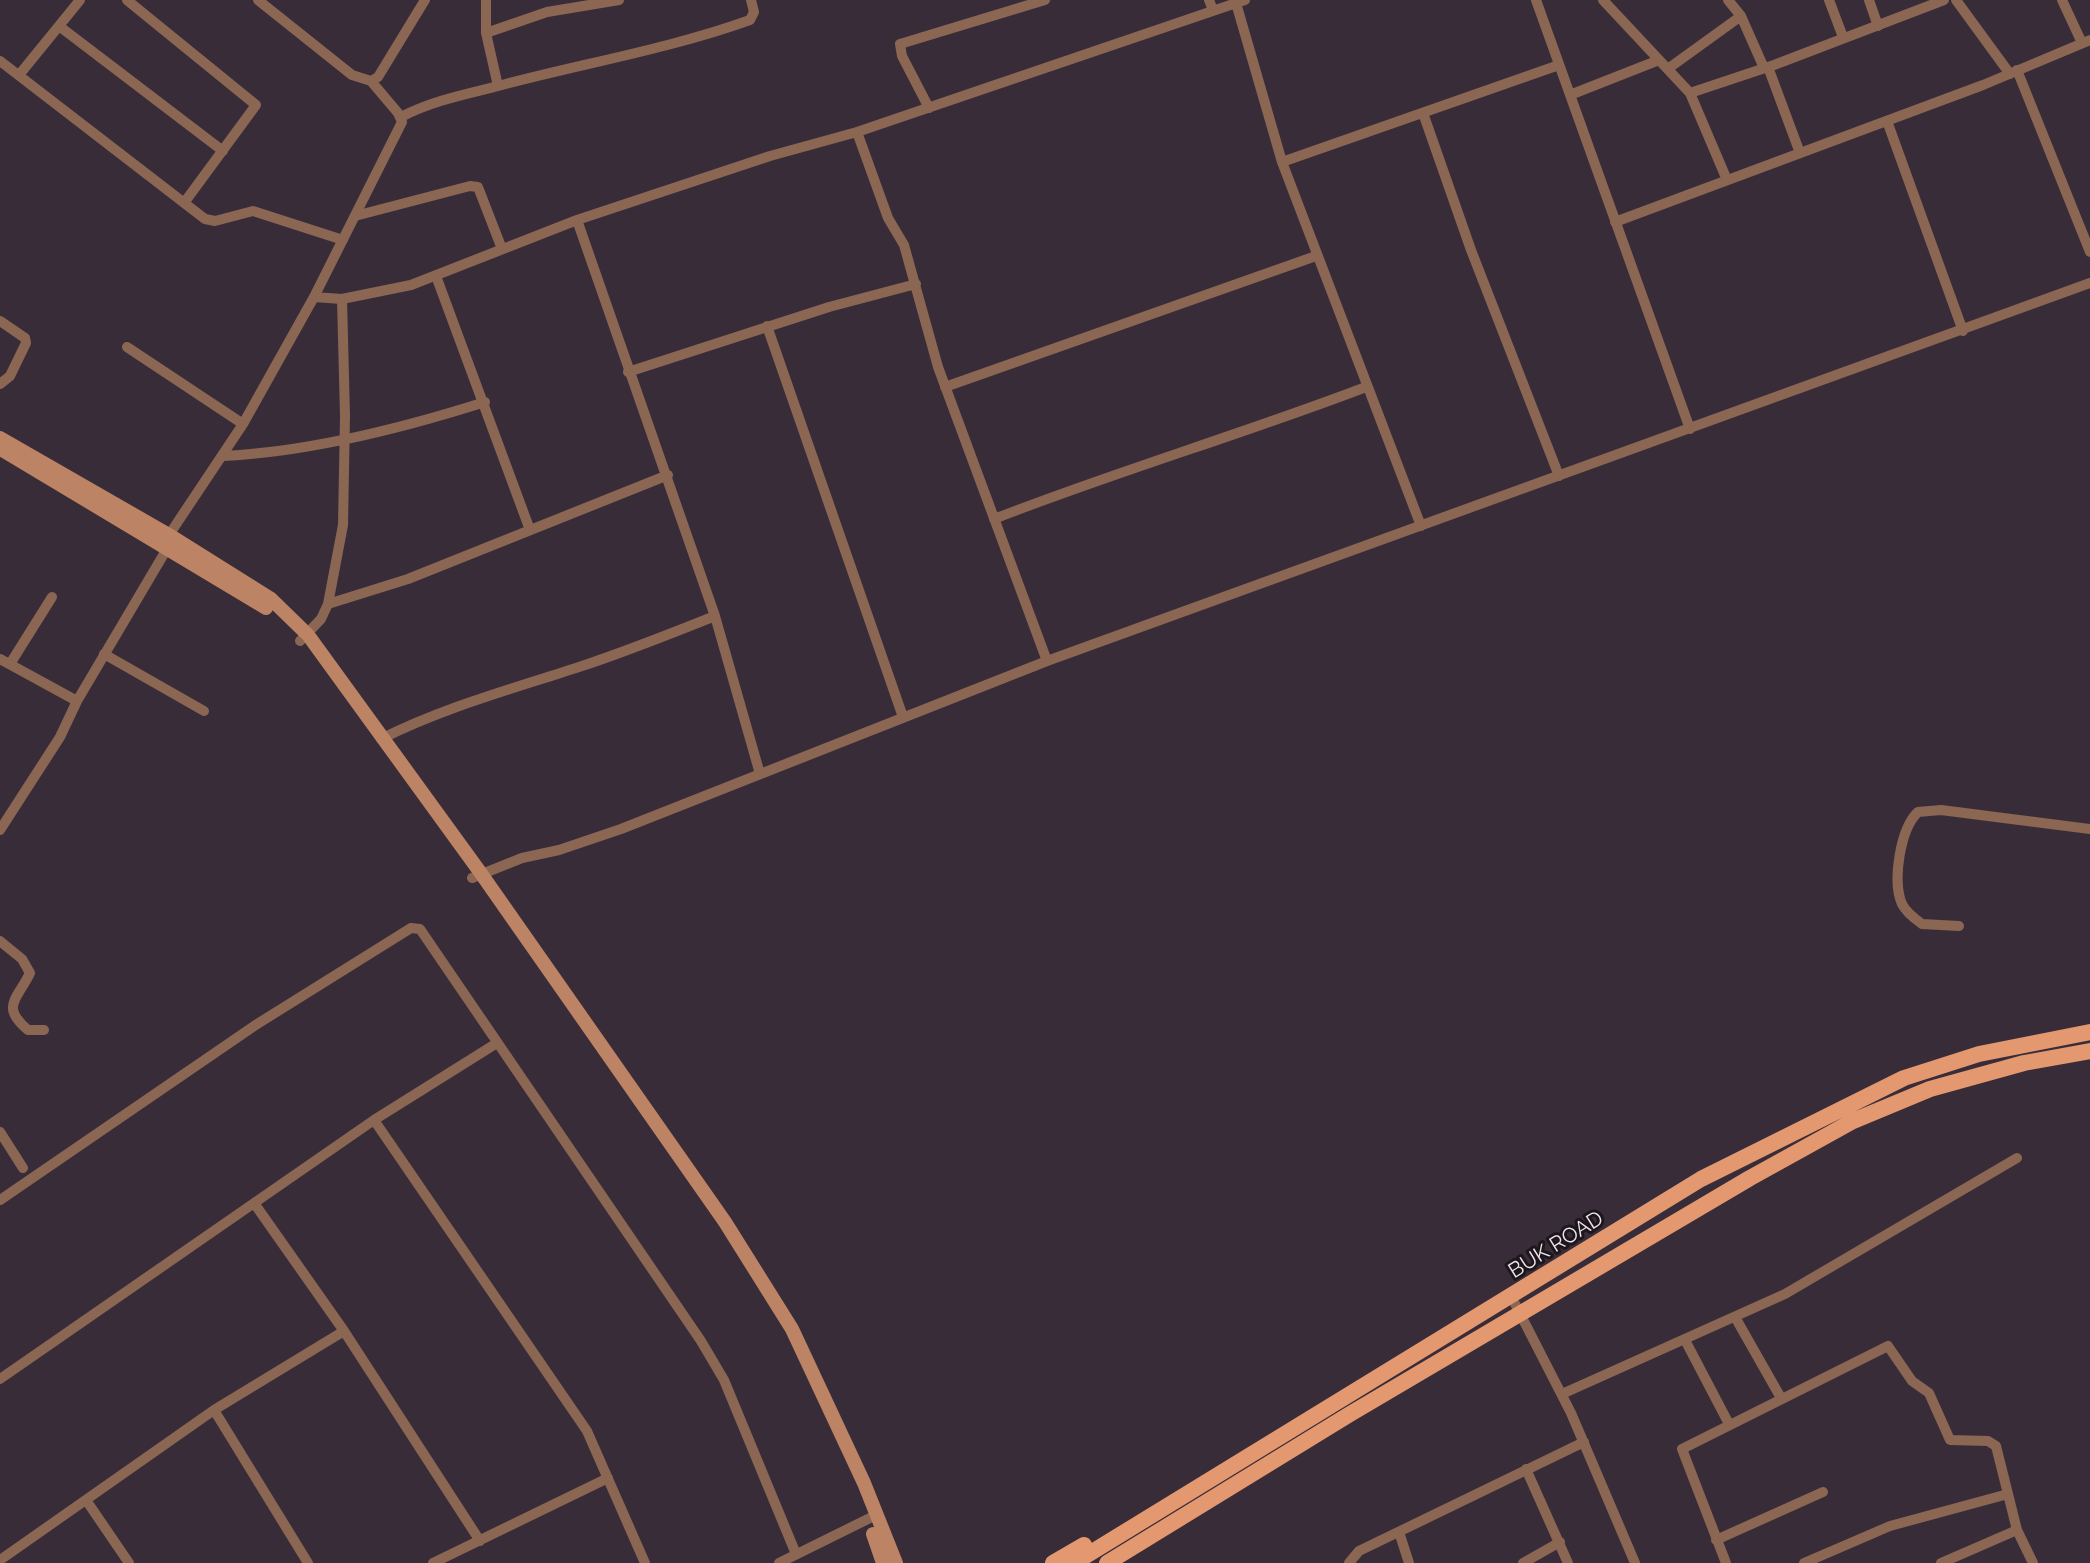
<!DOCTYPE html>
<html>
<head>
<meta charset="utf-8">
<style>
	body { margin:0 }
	canvas { display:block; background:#392c39 }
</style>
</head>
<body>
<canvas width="2090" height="1563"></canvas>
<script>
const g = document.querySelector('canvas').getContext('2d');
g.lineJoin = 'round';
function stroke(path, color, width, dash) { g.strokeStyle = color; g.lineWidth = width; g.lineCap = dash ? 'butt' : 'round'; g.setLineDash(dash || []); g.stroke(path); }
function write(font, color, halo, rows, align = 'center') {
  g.font = font + ' Raleway,sans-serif'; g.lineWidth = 6; g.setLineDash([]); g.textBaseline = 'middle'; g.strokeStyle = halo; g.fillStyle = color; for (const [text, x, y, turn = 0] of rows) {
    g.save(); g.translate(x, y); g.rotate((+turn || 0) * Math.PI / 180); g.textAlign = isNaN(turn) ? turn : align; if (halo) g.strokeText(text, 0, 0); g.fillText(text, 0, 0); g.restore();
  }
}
const street = new Path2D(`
	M 127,0 L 256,105 L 184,203
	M 486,0 L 486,33 L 498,86
	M 1209,0 L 1213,10
	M 1536,0 L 1690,429
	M 1603,0 L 1690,93 L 1727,180
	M 1728,0 L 1741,16 L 1764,68
	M 1829,0 L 1843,37
	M 1869,0 L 1878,26
	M 1956,0 L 2010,74
	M 2062,0 L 2082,43
	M 1236,3 L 1282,162 L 1421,526
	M 59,26 L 223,151
	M 486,33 L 547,12 L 619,0
	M 0,61 L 205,219 L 215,221 L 253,211 L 343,240
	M 1768,67 L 1800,153
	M 1669,68 L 1741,16
	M 2017,70 L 2090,252
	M 19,75 L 80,0
	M 371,81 L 378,77 L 425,0
	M 1690,93 L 1774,65 L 1944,0
	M 1570,95 L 1659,60
	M 929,108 L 902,56 L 900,44 L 1045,0
	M 1423,113 L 1471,250 L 1559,476
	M 401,117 C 433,100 468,94 502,85 C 585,63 669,49 750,20 L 754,12 L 751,0
	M 1887,121 L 1963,331
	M 857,132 L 888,218 L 904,245 L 938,367 L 1047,661
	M 1282,162 L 1559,65
	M 355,216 L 470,186 L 478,187 L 502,249
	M 577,220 L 715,616 L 760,774
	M 1615,222 L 1983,85 L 2090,40
	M 436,276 L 530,530
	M 314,297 L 342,299 L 411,285 L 577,220 L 770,156 L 857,132 L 1245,0
	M 0,321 L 25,338 L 26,343 L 10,376 L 0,384
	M 767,326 L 903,717
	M 127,347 L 243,424
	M 628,372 L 829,307 L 916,284
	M 945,387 L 1316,256
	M 223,456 C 309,452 403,428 485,402
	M 994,519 C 1117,471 1243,434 1366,387
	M 169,535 L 243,424 L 314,297 L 402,122 L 398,113 L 371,81 L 352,75 L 258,0
	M 328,604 L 408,579 L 668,475
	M 300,641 L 321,619 L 328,604 L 343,525 L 345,416 L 342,299
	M 104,654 L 204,711
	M 0,659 L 77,701
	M 10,664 L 52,597
	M 381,739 C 445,707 512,689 579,667 C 625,652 670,634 715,616
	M 0,830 L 60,737 L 77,701 L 168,547
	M 472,878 L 522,858 L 559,850 L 621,829 L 1047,661 L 2090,283
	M 1959,926 L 1922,924 C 1915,919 1906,912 1902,904 C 1892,882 1900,829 1918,812 L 1941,810 L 2090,829
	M 0,941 L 22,959 L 30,973 C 17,1000 0,1006 28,1030 L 44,1030
	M 374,1120 L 587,1431 L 645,1563
	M 0,1132 L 23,1168
	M 0,1200 L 254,1026 L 411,928 L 420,929 L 701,1341 L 724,1380 L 796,1554
	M 254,1203 L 344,1331 L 480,1541
	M 1511,1296 L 1571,1413 L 1635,1563
	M 1735,1317 L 1781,1398
	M 1685,1340 L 1729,1424
	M 0,1379 L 374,1120 L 497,1043
	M 1562,1394 L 1785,1294 L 2017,1158
	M 214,1410 L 308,1563
	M 1526,1469 L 1568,1563
	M 86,1500 L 129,1563
	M 1399,1532 L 1409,1563
	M 1716,1540 L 1823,1492
	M 0,1560 L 214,1410 L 344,1331
	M 433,1563 L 608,1478
	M 779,1563 L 876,1515
	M 1349,1563 L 1359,1551 L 1584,1442
	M 1523,1563 L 1560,1542
	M 1726,1563 L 1682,1449 L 1888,1346 L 1912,1381 L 1929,1393 L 1950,1440 L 1988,1441 L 1996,1446 L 2017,1530 L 2033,1563
	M 1804,1563 L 1890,1526 L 2008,1494
	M 1941,1563 L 2017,1530`);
const secondary = new Path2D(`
	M 0,438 L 169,535 L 271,599 L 308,635 L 480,872 L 725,1222 L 792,1329 L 864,1483 L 896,1563
	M 4,451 L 266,608
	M 873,1534 L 883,1563`);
const primary = new Path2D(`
	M 1053,1563 L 1084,1545
	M 1074,1563 L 1701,1179 L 1904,1078 L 1979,1054 L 2090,1032
	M 1107,1563 L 1350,1414 L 1750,1178 L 1853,1121 L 1930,1089 L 2024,1063 L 2090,1051`);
const streetNames = [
	["BUK ROAD",1556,1245,-32]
];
stroke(street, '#8a6653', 10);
stroke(secondary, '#bc8364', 14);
stroke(primary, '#e39870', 16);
write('21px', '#ede4ed', '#1d171c', streetNames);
</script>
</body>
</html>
